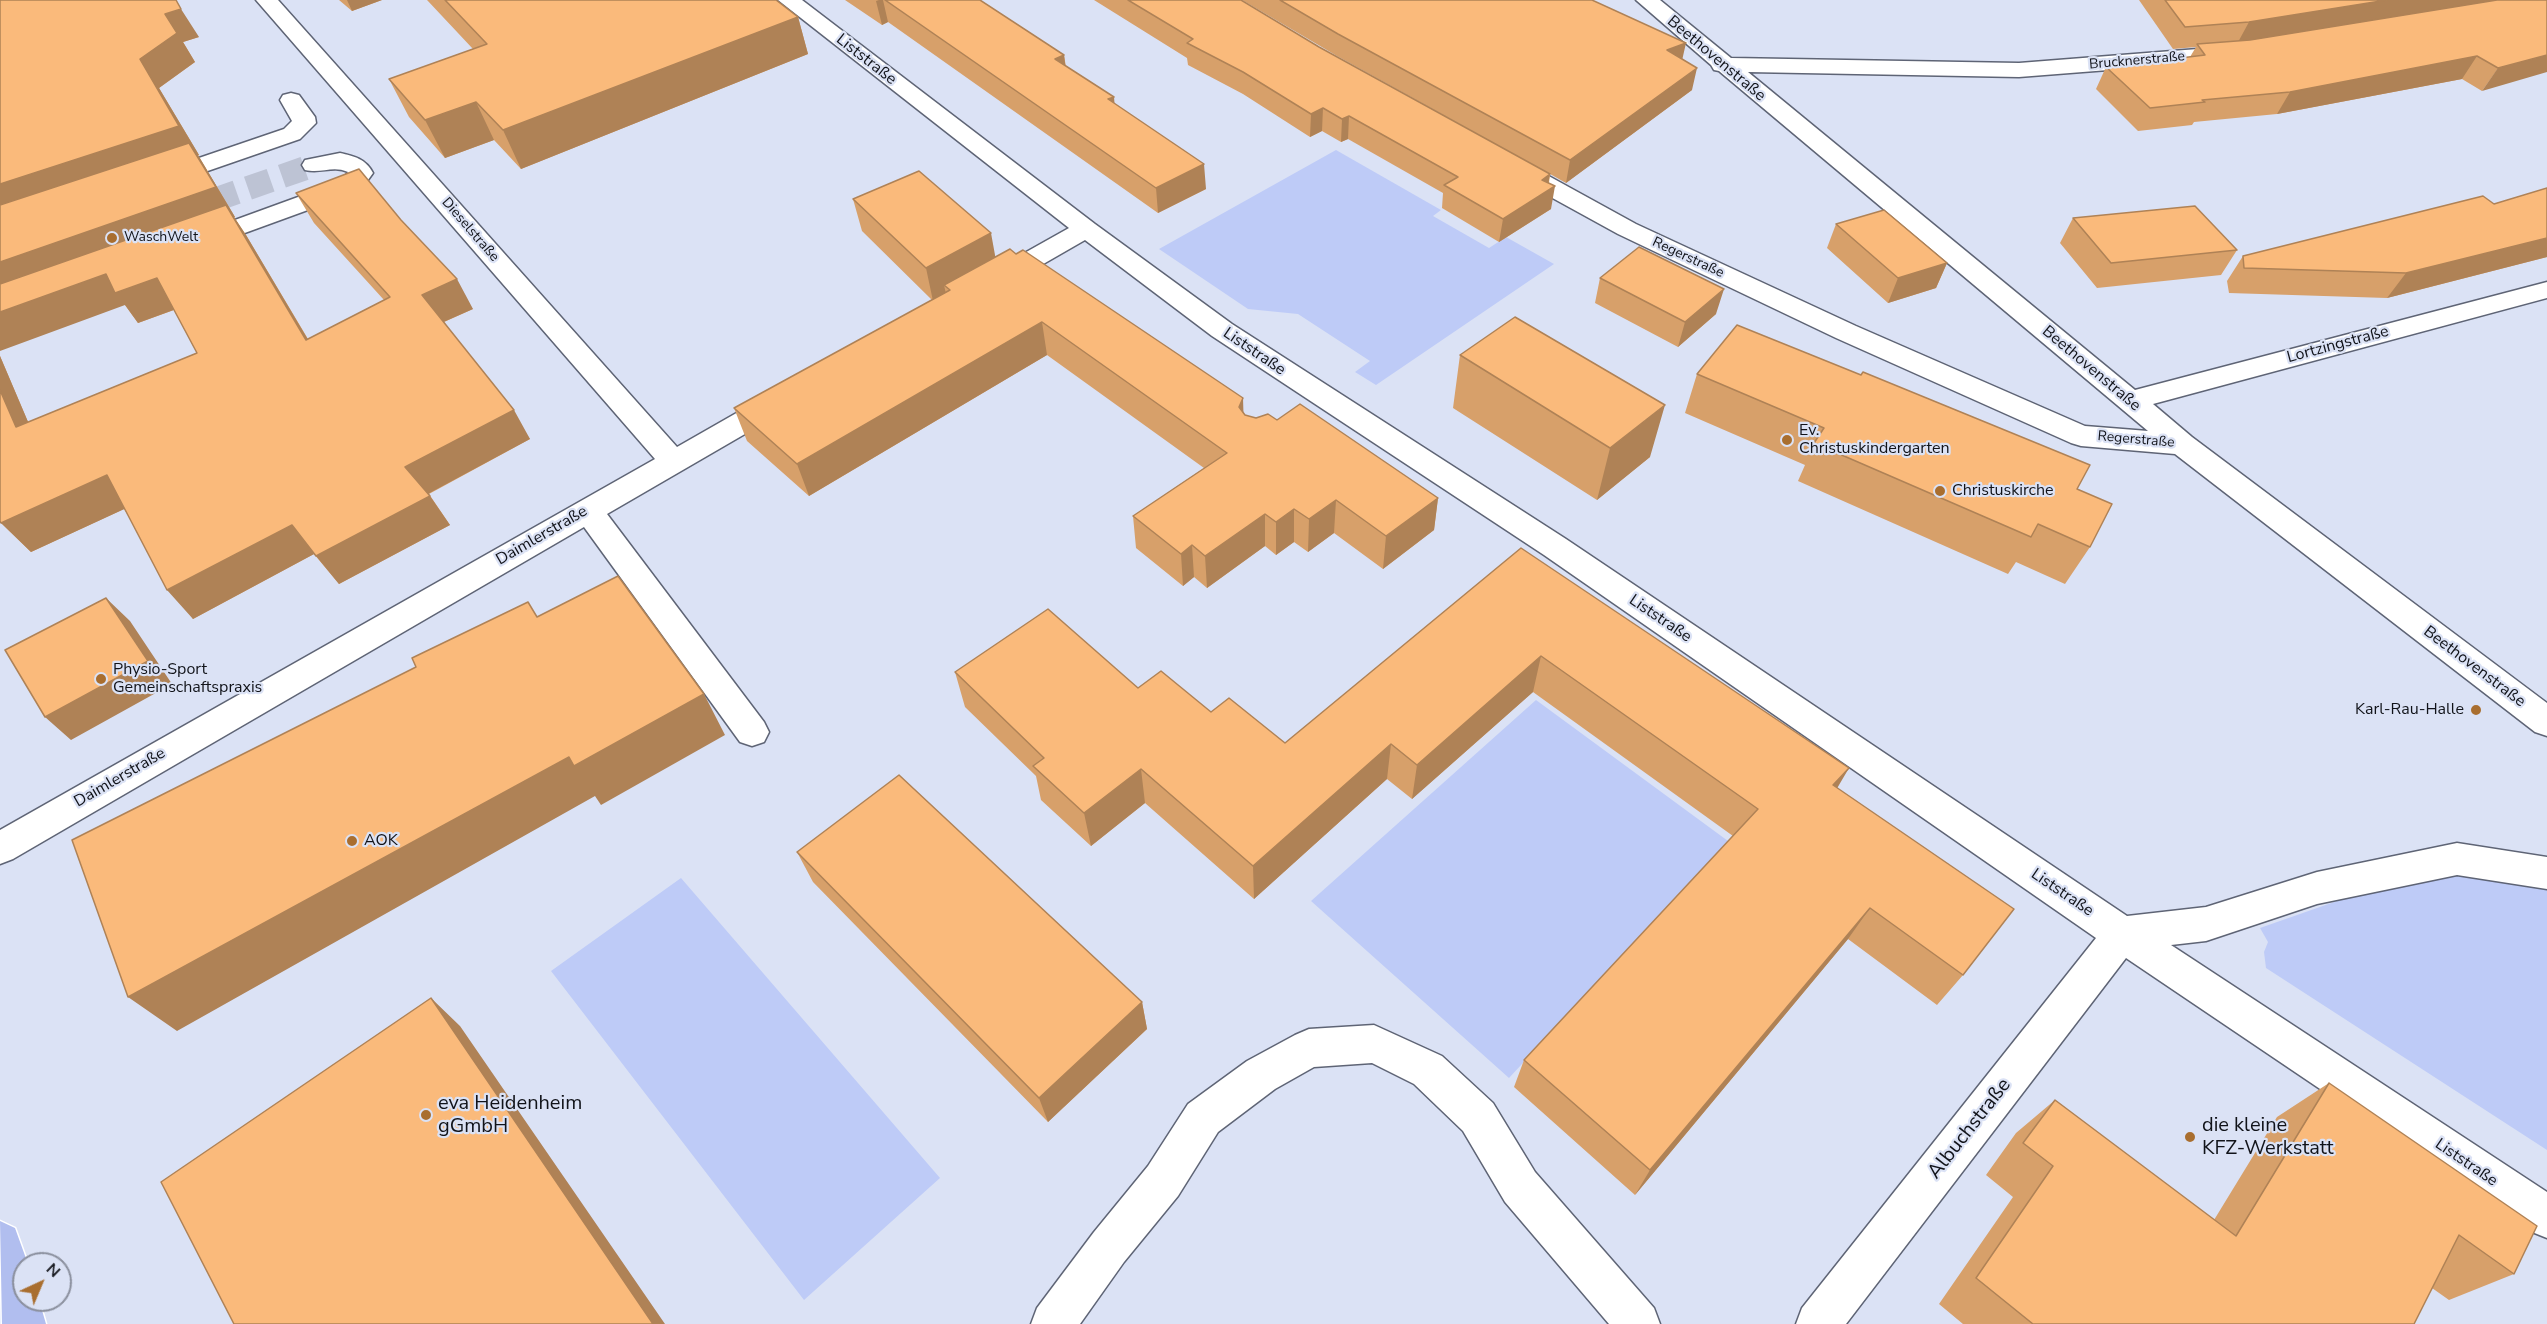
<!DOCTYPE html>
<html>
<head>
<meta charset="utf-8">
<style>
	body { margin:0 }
	#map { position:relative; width:2547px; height:1324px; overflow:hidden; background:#dbe2f5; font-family:"Nunito Sans",sans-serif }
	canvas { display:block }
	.north { position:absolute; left:12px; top:1252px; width:60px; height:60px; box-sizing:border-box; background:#dbe2f5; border:2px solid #8a8f9d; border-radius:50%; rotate:44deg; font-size:16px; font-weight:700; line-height:24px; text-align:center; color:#111319 }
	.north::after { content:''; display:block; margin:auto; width:21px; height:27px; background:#a96e2f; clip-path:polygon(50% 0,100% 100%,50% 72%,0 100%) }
</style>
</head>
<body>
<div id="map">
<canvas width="2547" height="1324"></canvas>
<div class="north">N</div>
</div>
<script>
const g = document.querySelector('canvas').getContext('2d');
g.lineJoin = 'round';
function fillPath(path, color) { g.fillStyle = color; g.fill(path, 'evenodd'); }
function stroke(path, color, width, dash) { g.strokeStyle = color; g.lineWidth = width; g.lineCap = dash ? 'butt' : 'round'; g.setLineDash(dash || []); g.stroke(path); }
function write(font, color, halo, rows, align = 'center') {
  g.font = font + ' "Nunito Sans",sans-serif'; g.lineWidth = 4.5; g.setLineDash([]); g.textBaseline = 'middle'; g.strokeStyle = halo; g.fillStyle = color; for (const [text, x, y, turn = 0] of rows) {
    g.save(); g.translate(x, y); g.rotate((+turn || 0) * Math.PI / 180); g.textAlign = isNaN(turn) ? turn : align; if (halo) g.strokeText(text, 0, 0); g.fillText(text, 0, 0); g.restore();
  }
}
const green = new Path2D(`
	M 1336,150 L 1441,210 L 1433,216 L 1489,248 L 1506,237 L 1554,264 L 1376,385 L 1355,372 L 1370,361 L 1298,314 L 1248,309 L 1159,249 Z
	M 1536,700 L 1728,841 L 1509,1078 L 1311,901 Z
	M 2465,874 L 2547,888 L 2547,1150 L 2266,968 L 2264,952 L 2268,942 L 2260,928 L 2377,887 Z
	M 681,878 L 940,1178 L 804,1300 L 551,971 Z`);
const minorTunnel = new Path2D(`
	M 180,212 L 314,165`);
const minor = new Path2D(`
	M 256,0 L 278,0 L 677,447 L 768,395 L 778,392 L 788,395 L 792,402 L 788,409 L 607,514 L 764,722 L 769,732 L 764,742 L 752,746 L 740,742 L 584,527 L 13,859 L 0,864 L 0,830 L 655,459 Z
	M 778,0 L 802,0 L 1095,224 L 1232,324 L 1566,539 L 2127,916 L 2206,907 L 2317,872 L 2457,843 L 2547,857 L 2547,889 L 2457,875 L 2317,904 L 2206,941 L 2171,945 L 2547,1192 L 2547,1238 L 2532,1232 L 2126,958 L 1846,1324 L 1796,1324 L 1802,1308 L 2096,938 L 1544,555 L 1212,336 L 1085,240 L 1005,286 L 996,288 L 987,286 L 983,280 L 987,274 L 1069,228 Z
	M 1636,0 L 1660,0 L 1731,58 L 2019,63 L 2236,46 L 2244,48 L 2247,53 L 2244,58 L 2236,60 L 2019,77 L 1748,72 L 2135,390 L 2547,282 L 2547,298 L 2153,404 L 2192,437 L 2547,703 L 2547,736 L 2535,732 L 2175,454 L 2081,446 L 2071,443 L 1836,338 L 1618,234 L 1507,173 L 1504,168 L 1507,163 L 1516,161 L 1525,163 L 1636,224 L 1856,326 L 2085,426 L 2148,431 L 1719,71 L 1714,70 L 1711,65 Z
	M 291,93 L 299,95 L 315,117 L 316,123 L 300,139 L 170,184 L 161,186 L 152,184 L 149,179 L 152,174 L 284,129 L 292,121 L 280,100 L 283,95 Z
	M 340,153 C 354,156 366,159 373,173 L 360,191 L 209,246 L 200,249 L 191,246 L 187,241 L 191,236 L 342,181 L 348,172 C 332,165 322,174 305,170 L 302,165 L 305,160 Z
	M 1374,1025 L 1442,1056 L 1493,1103 L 1535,1172 L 1654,1308 L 1660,1324 L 1609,1324 L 1505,1202 L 1463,1131 L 1414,1084 L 1372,1063 L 1314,1067 L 1275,1089 L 1218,1132 L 1178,1196 L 1124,1262 L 1080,1324 L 1031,1324 L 1037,1308 L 1094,1232 L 1148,1166 L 1188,1104 L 1247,1061 L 1295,1035 L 1309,1029 Z`);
const major = new Path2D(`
	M 0,1221 L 15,1228 L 28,1264 L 24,1264 L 24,1300 L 39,1300 L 46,1324 L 2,1324 Z`);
const wall = new Path2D(`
	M 0,0 L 199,37 L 183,42 L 195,62 L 159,88 L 199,155 L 198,155 L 235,217 L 234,217 L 246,235 L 308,339 L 384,300 L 314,223 L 296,193 L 473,309 L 444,322 L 530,439 L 429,494 L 450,525 L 339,584 L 314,554 L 193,619 L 124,509 L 31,552 L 1,523 L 0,521 L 0,356 L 28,422 L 197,353 L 174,310 L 138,323 L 125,305 Z
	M 339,0 L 382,0 L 352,11 Z
	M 427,0 L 776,0 L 798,17 L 808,54 L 521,169 L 494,140 L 445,158 L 409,117 L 389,79 L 473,49 Z
	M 845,0 L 980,0 L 1064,55 L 1066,67 L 1114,104 L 1206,189 L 1158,213 L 888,22 L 882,25 Z
	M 1094,0 L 1241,0 L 1319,47 L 1501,147 L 1337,56 L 1242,0 L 1592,0 L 1682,59 L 1692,90 L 1566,183 L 1550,174 L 1549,183 L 1551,209 L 1499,242 L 1442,208 L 1443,193 L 1348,139 L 1341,142 L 1322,131 L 1310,137 L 1243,94 L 1188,65 L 1187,58 Z
	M 2139,0 L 2547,0 L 2482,91 L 2462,79 L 2277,114 L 2194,122 L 2192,125 L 2138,131 L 2096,89 L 2106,67 L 2190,57 L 2196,47 L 2173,49 Z
	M 2547,188 L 2547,257 L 2387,298 L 2229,293 L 2227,281 L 2243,256 L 2494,204 Z
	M 853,199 L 995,257 L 1016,254 L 1245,415 L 1256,418 L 1277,420 L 1438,498 L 1434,530 L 1383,569 L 1334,533 L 1308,552 L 1294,542 L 1276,555 L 1265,546 L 1207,588 L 1194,577 L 1183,586 L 1136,548 L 1133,516 L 1204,468 L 1047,355 L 809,496 L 747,441 L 734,408 L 932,300 L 862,231 Z
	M 2073,218 L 2237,250 L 2221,275 L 2097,288 L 2060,243 Z
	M 1836,224 L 1947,263 L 1936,288 L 1888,303 L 1827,248 Z
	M 1600,278 L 1716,314 L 1678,347 L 1595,303 Z
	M 1460,355 L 1650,457 L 1597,500 L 1453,408 Z
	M 1697,374 L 2077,489 L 2090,547 L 2065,584 L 2016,562 L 2008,574 L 1798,481 L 1805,465 L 1685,413 Z
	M 1521,548 L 1837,788 L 1963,975 L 1937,1005 L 1848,939 L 1635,1195 L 1514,1087 L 1524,1060 L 1733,836 L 1533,692 L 1412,799 L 1387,779 L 1254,899 L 1145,803 L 1091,846 L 1041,800 L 1036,776 L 965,707 L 955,672 L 1138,688 L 1211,712 L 1285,743 Z
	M 797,852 L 1142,1002 L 1147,1029 L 1048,1122 L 813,882 Z
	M 2329,1083 L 2514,1274 L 2449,1300 L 2432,1288 L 2414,1324 L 1963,1324 L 1939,1304 L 2013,1197 L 1986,1175 L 2016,1133 L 2055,1100 L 2214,1220 L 2277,1117 Z`);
const shadedWall = new Path2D(`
	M 347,0 L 382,0 L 352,11 Z
	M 879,0 L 883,0 L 888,22 L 882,25 L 876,1 Z
	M 2387,0 L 2512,0 L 2237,44 L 2249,22 Z
	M 181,9 L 199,37 L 183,42 L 195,62 L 159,88 L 199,155 L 198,155 L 235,217 L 234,217 L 246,235 L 326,370 L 306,340 L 233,217 L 0,301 L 0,184 L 165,14 Z
	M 798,17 L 808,54 L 521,169 L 503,130 Z
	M 1686,43 L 1681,65 L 1667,50 Z
	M 1064,55 L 1067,79 L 1055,59 Z
	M 2547,55 L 2547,72 L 2482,91 L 2498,68 Z
	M 2477,56 L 2462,79 L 2277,114 L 2290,92 Z
	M 1697,68 L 1692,90 L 1566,183 L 1570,160 Z
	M 1114,97 L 1116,121 L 1108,99 Z
	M 476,102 L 494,140 L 445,158 L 425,120 Z
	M 1323,108 L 1322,131 L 1310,137 L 1311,114 Z
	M 1349,116 L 1348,139 L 1341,142 L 1342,119 Z
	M 1204,164 L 1206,189 L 1158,213 L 1156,188 Z
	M 1550,174 L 1547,191 L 1555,186 L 1551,209 L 1499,242 L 1503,219 L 1542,180 Z
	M 991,233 L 997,266 L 944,285 L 946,294 L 933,301 L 926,268 Z
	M 2547,238 L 2547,257 L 2387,298 L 2406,273 Z
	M 1947,263 L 1936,288 L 1888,303 L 1898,278 Z
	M 106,274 L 157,278 L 179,308 L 138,323 L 125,305 L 0,351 L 0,312 Z
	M 457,279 L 473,309 L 439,324 L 422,295 Z
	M 1724,289 L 1716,314 L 1678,347 L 1685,322 Z
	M 1042,322 L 1047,355 L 809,496 L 797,464 Z
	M 0,356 L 43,457 L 16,427 L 0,390 Z
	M 1243,398 L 1244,431 L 1239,407 Z
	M 1665,405 L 1650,457 L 1597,500 L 1610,448 Z
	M 514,410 L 530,439 L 424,496 L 405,467 Z
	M 107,475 L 133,505 L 31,552 L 1,523 Z
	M 430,496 L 450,525 L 339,584 L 316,556 Z
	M 1438,498 L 1434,530 L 1383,569 L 1386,536 Z
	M 1336,500 L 1334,533 L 1308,552 L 1309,519 Z
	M 1294,509 L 1294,542 L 1276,555 L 1276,522 Z
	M 1265,514 L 1265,546 L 1207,588 L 1205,556 Z
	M 292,525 L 314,554 L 193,619 L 167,590 Z
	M 1192,545 L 1194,577 L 1183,586 L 1181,554 Z
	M 106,598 L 130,621 L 172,684 L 71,740 L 45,717 Z
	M 1541,656 L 1533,692 L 1412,799 L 1417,765 Z
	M 704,694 L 725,735 L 601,805 L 595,796 L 177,1031 L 128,997 L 569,757 Z
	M 1391,744 L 1387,779 L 1254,899 L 1253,866 Z
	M 1849,768 L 1829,802 L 1833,785 Z
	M 1141,769 L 1145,803 L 1091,846 L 1084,813 Z
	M 1870,908 L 1848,939 L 1635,1195 L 1650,1170 Z
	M 431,998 L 460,1026 L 665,1324 L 653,1324 Z
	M 1142,1002 L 1147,1029 L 1048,1122 L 1039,1098 Z`);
const building = new Path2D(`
	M 0,0 L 176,0 L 181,9 L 165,14 L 177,33 L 140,59 L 179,126 L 0,184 Z
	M 445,0 L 776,0 L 798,17 L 503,130 L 476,102 L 425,120 L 389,79 L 487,44 Z
	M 885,0 L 980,0 L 1064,55 L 1055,59 L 1114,97 L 1108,99 L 1204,164 L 1156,188 Z
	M 1128,0 L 1241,0 L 1319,47 L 1550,174 L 1542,180 L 1555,186 L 1503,219 L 1444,185 L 1458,177 L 1349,116 L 1342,119 L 1323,108 L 1311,114 L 1243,72 L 1187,43 L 1193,39 Z
	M 1280,0 L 1592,0 L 1686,43 L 1667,50 L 1697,68 L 1570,160 L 1338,34 Z
	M 2165,0 L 2387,0 L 2249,22 L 2185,27 Z
	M 2497,0 L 2547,0 L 2547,55 L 2498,68 L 2477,56 L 2290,92 L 2202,100 L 2205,102 L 2150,108 L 2106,67 L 2205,55 L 2197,44 L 2250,40 Z
	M 189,143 L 216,187 L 0,262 L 0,205 Z
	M 359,169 L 401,220 L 457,279 L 422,295 L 514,410 L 405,467 L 430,496 L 316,556 L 292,525 L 167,590 L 107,475 L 1,523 L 0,521 L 0,390 L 16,427 L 197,353 L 157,278 L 115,293 L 106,274 L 0,312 L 0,284 L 226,205 L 306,340 L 390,297 L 296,193 Z
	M 919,171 L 991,233 L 926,268 L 853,199 Z
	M 2547,188 L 2547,238 L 2406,273 L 2244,268 L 2243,256 L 2483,196 L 2494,204 Z
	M 2195,206 L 2237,250 L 2111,263 L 2073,218 Z
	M 1884,210 L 1947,263 L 1898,278 L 1836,224 Z
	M 1639,247 L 1724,289 L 1685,322 L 1600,278 Z
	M 1010,249 L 1016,254 L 1023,250 L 1243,398 L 1239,407 L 1245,415 L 1256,418 L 1268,414 L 1277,420 L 1300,404 L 1438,498 L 1386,536 L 1336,500 L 1309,519 L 1294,509 L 1276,522 L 1265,514 L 1205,556 L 1192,545 L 1181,554 L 1133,516 L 1227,453 L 1042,322 L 797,464 L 734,408 L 950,290 L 944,285 Z
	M 1515,317 L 1665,405 L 1610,448 L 1460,355 Z
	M 1737,325 L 1861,375 L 1863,372 L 2090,465 L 2077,489 L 2112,504 L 2090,547 L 2038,524 L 2031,537 L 1814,443 L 1824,428 L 1697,374 Z
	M 1521,548 L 1849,768 L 1833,785 L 2014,909 L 1963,975 L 1870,908 L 1650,1170 L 1524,1060 L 1758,809 L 1541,656 L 1417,765 L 1391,744 L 1253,866 L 1141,769 L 1084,813 L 1033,766 L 1044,758 L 955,672 L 1048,609 L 1138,688 L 1161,671 L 1211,712 L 1229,698 L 1285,743 Z
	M 618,576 L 704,694 L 574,766 L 569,757 L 128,997 L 72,840 L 416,667 L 412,658 L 528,602 L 537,617 Z
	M 106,598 L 148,661 L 45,717 L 5,650 Z
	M 899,775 L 1142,1002 L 1039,1098 L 797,852 Z
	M 431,998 L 653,1324 L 234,1324 L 161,1182 Z
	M 2329,1083 L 2537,1226 L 2514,1274 L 2459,1235 L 2414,1324 L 2033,1324 L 1976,1278 L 2053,1166 L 2023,1143 L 2055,1100 L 2236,1236 Z`);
const markers = [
	[112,238,6,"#a96e2f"],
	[1787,440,6,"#a96e2f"],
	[1940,491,6,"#a96e2f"],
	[101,679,6,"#a96e2f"],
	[2476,710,6,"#a96e2f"],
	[352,841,6,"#a96e2f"],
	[426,1115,6,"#a96e2f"],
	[2190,1137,6,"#a96e2f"]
];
const farStreetnames = [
	["Brucknerstraße",2137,61,-5],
	["Dieselstraße",470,230,49],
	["Regerstraße",1688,258,25],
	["Regerstraße",2136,440,5]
];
const farPoinames = [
	["WaschWelt",124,238]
];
const streetNames = [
	["Beethovenstraße",1716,59,40],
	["Liststraße",866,60,38],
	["Lortzingstraße",2338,345,-15],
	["Liststraße",1254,352,34],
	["Beethovenstraße",2091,369,40],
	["Daimlerstraße",542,536,-30],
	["Liststraße",1660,619,34],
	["Beethovenstraße",2474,667,37],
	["Daimlerstraße",120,778,-30],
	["Liststraße",2062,893,34],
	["Liststraße",2466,1163,34]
];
const poiNames = [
	["Ev.",1799,431],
	["Christuskindergarten",1799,449],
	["Christuskirche",1952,491],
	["Physio-Sport",113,670],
	["Gemeinschaftspraxis",113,688],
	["Karl-Rau-Halle",2464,710,"right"],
	["AOK",364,841]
];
const nearPoinames = [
	["eva Heidenheim",438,1104],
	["gGmbH",438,1127],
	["die kleine",2202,1126],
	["KFZ-Werkstatt",2202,1149]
];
const nearStreetnames = [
	["Albuchstraße",1970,1129,-52]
];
fillPath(green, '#becbf7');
stroke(minorTunnel, '#bdc3d4', 24, [24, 12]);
stroke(minor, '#5e6475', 3);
stroke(major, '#fff', 3);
fillPath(minor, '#fff');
fillPath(major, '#b1beef');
fillPath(wall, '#d7a06a');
fillPath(shadedWall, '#af8256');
fillPath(building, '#faba7b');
stroke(building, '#af8256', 1.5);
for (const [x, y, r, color] of markers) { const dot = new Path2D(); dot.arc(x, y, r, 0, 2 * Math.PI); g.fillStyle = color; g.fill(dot); stroke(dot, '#dbe2f5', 2); }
write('14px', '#111319', '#dbe2f5', farStreetnames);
write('14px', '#111319', '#dbe2f5', farPoinames, 'left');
write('16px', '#111319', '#dbe2f5', streetNames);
write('16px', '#111319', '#dbe2f5', poiNames, 'left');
write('20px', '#111319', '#dbe2f5', nearPoinames, 'left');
write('20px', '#111319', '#dbe2f5', nearStreetnames);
</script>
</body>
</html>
